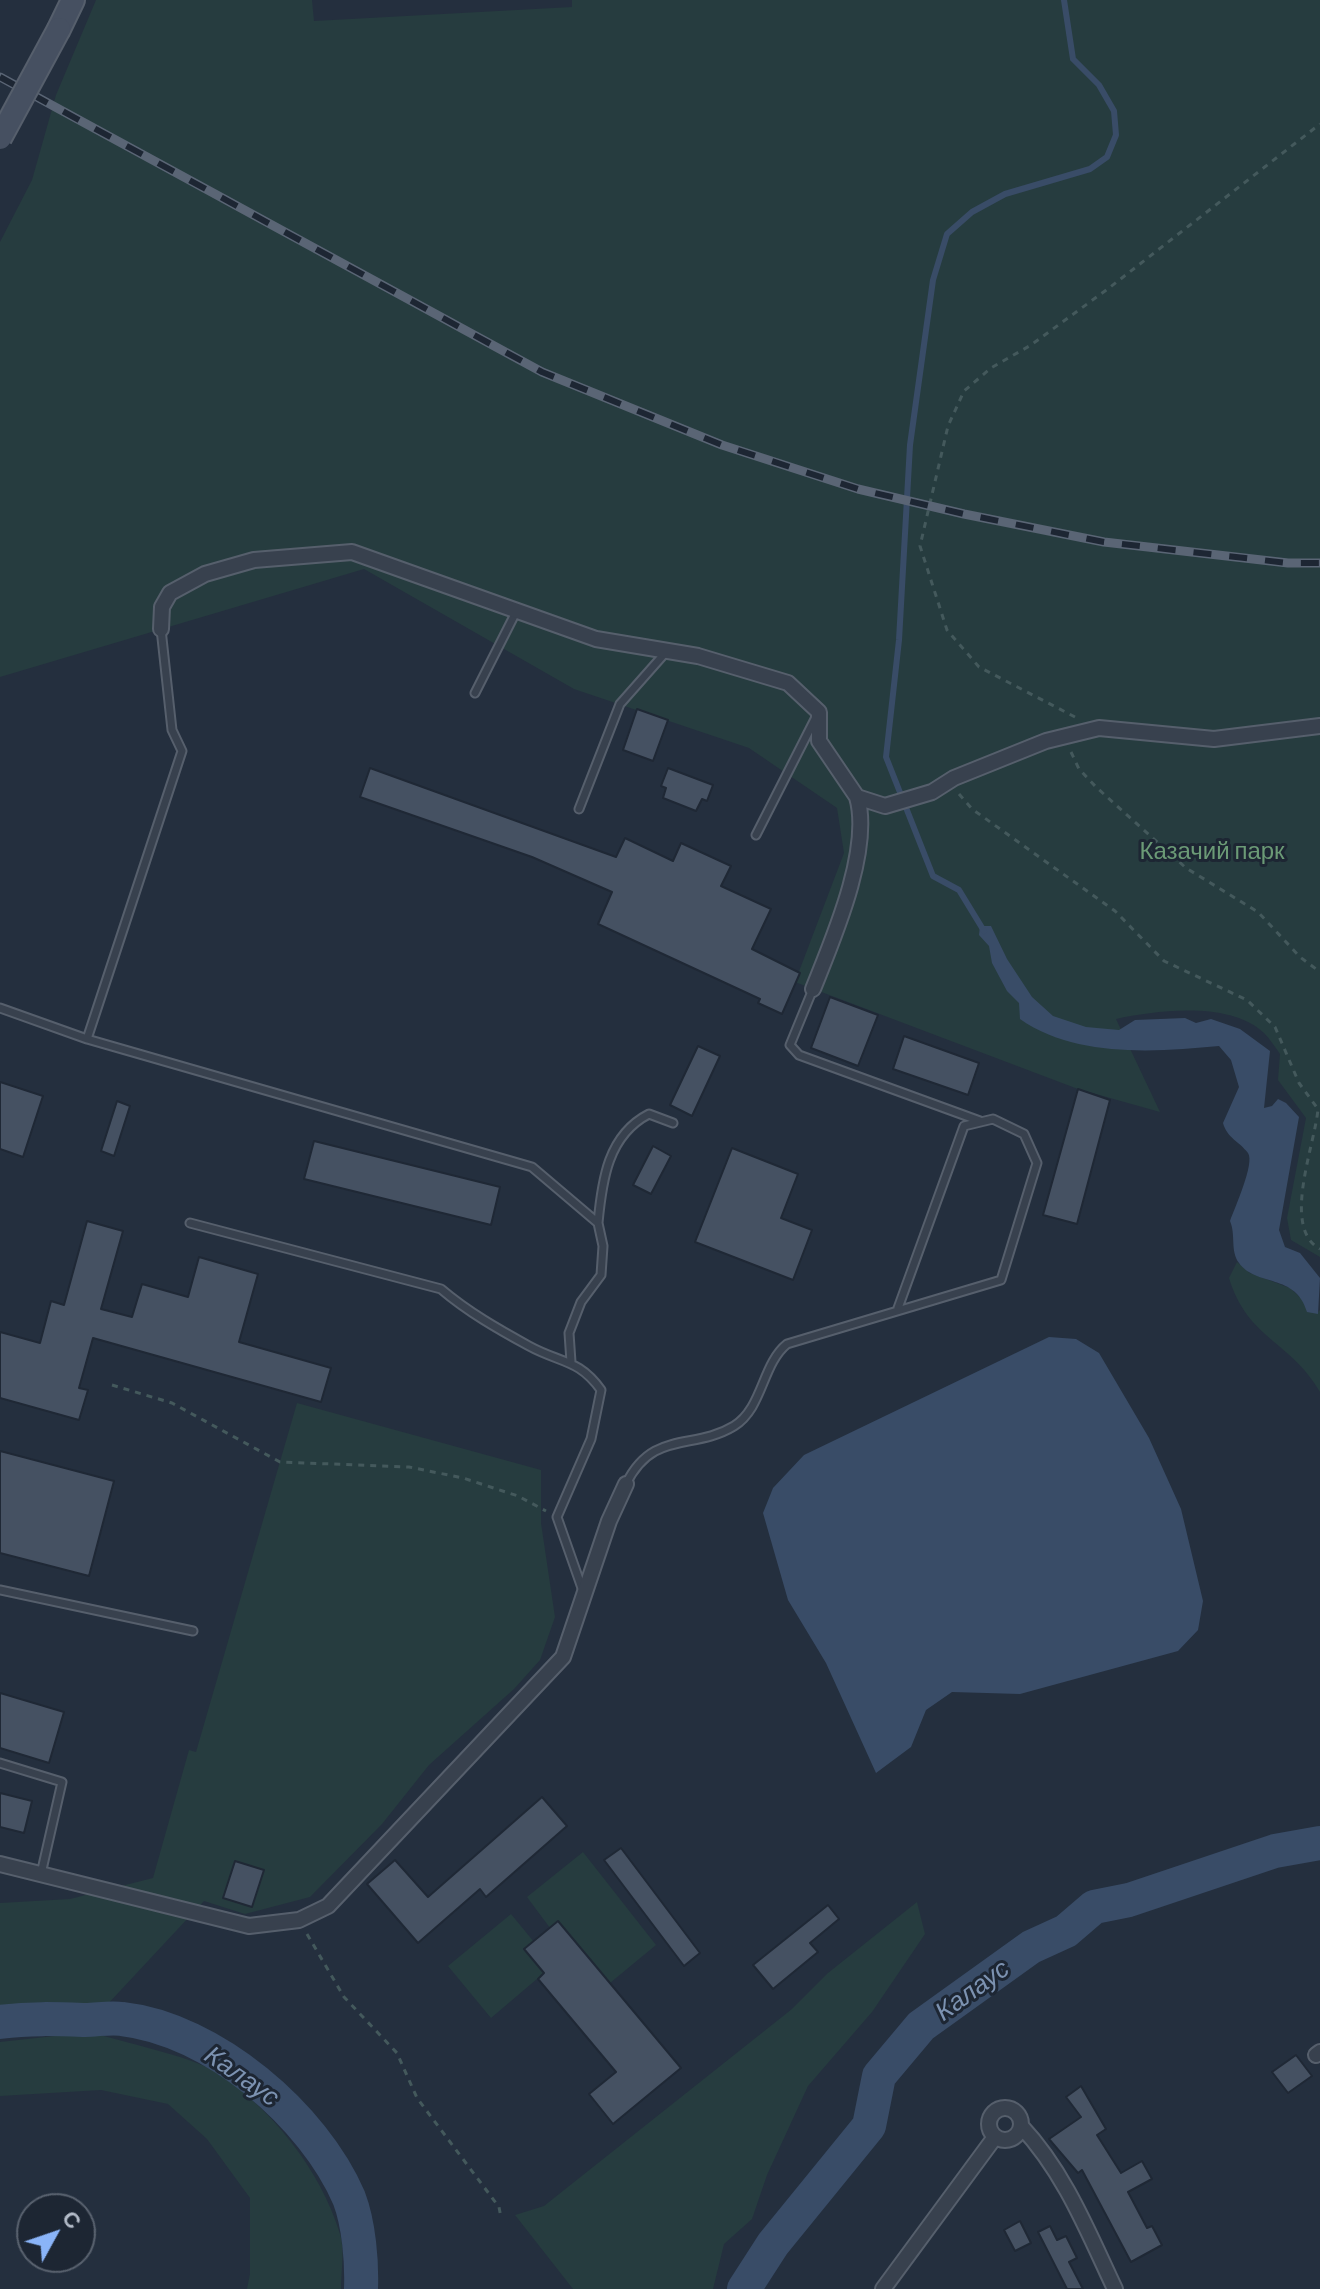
<!DOCTYPE html>
<html>
<head>
<meta charset="utf-8">
<style>
	body { margin:0 }
	#map { position:relative; width:1320px; height:2289px; overflow:hidden; background:#242f3e; font-family:Barlow,sans-serif }
	canvas { display:block }
	.north { position:absolute; left:16px; top:2193px; width:80px; height:80px; box-sizing:border-box; background:#1d2633; border:2px solid #59626f; border-radius:50%; rotate:50deg; font-size:22px; font-weight:700; line-height:32px; text-align:center; color:#b4bcc9 }
	.north::after { content:''; display:block; margin:auto; width:28px; height:36px; background:#8ab4f8; clip-path:polygon(50% 0,100% 100%,50% 72%,0 100%) }
</style>
</head>
<body>
<div id="map">
<canvas width="1320" height="2289"></canvas>
<div class="north">С</div>
</div>
<script>
const g = document.querySelector('canvas').getContext('2d');
g.lineJoin = 'round';
function fillPath(path, color) { g.fillStyle = color; g.fill(path, 'evenodd'); }
function stroke(path, color, width, dash) { g.strokeStyle = color; g.lineWidth = width; g.lineCap = dash ? 'butt' : 'round'; g.setLineDash(dash || []); g.stroke(path); }
function write(font, color, halo, rows, align = 'center') {
  g.font = font + ' Barlow,sans-serif'; g.lineWidth = 6; g.setLineDash([]); g.textBaseline = 'middle'; g.strokeStyle = halo; g.fillStyle = color; for (const [text, x, y, turn = 0] of rows) {
    g.save(); g.translate(x, y); g.rotate((+turn || 0) * Math.PI / 180); g.textAlign = isNaN(turn) ? turn : align; if (halo) g.strokeText(text, 0, 0); g.fillText(text, 0, 0); g.restore();
  }
}
const green = new Path2D(`
	M 96,0 L 312,0 L 314,21 L 572,7 L 572,0 L 1320,0 L 1320,1257 L 1291,1240 L 1287,1218 L 1306,1118 L 1278,1080 L 1280,1054 C 1275,1047 1270,1039 1264,1033 C 1230,1001 1158,1010 1116,1019 L 1160,1112 L 1078,1089 L 795,982 L 844,853 L 837,808 L 749,748 L 574,689 L 364,569 L 0,677 L 0,242 L 32,180 L 56,95 Z
	M 1237,1262 L 1250,1273 L 1290,1288 L 1317,1313 L 1320,1310 L 1320,1392 C 1290,1340 1248,1340 1229,1278 Z
	M 297,1403 L 541,1470 L 541,1523 L 555,1617 L 540,1660 L 514,1689 L 429,1765 L 382,1824 L 310,1897 L 245,1914 L 204,1901 L 106,2006 L 0,2006 L 0,1903 L 70,1899 L 153,1878 L 189,1750 L 196,1752 Z
	M 583,1852 L 656,1945 L 610,1983 L 550,1928 L 527,1897 Z
	M 917,1902 L 925,1934 L 872,2012 L 808,2086 L 767,2175 L 752,2219 L 724,2244 L 713,2289 L 573,2289 L 515,2215 L 544,2206 L 792,2009 L 828,1973 Z
	M 511,1914 L 534,1942 L 525,1950 L 544,1973 L 491,2018 L 448,1966 Z
	M 91,2032 C 121,2042 190,2056 214,2071 C 270,2106 321,2170 340,2234 C 345,2250 341,2272 341,2289 L 247,2289 L 250,2274 L 250,2198 L 207,2139 L 168,2104 L 101,2090 L 0,2096 L 0,2042 Z`);
const water = new Path2D(`
	M 980,926 L 991,926 L 1007,959 L 1032,997 L 1053,1016 L 1086,1027 L 1119,1030 L 1135,1020 L 1185,1018 L 1196,1023 L 1211,1019 L 1240,1029 L 1270,1051 L 1264,1108 L 1272,1106 L 1278,1099 L 1286,1103 L 1299,1117 L 1279,1230 L 1285,1247 L 1300,1253 L 1320,1278 L 1318,1314 L 1307,1312 C 1296,1273 1256,1287 1239,1263 C 1230,1251 1236,1235 1230,1221 C 1235,1207 1255,1163 1248,1153 C 1239,1141 1227,1138 1223,1123 L 1239,1087 L 1231,1060 L 1219,1046 C 1156,1052 1075,1058 1020,1019 L 1019,1003 L 1007,991 L 992,963 L 989,946 L 979,935 Z
	M 1049,1337 L 1076,1339 L 1099,1353 L 1149,1438 L 1181,1509 L 1203,1601 L 1198,1630 L 1178,1651 L 1020,1694 L 952,1692 L 926,1710 L 911,1747 L 876,1773 L 826,1663 L 788,1600 L 763,1513 L 773,1488 L 804,1455 Z`);
const stream = new Path2D(`
	M 984,931 L 959,890 L 933,876 L 886,757 L 899,640 L 910,445 L 933,280 L 947,234 L 972,212 L 1005,194 L 1090,169 L 1107,157 L 1116,135 L 1114,111 L 1099,85 L 1073,59 L 1064,0`);
const river = new Path2D(`
	M 0,2022 C 30,2018 56,2019 85,2020 C 97,2020 110,2017 122,2019 C 213,2029 314,2116 349,2198 C 359,2224 362,2262 361,2289
	M 744,2289 L 773,2244 L 869,2126 L 879,2076 L 921,2026 L 1031,1947 L 1066,1931 L 1094,1907 L 1129,1900 L 1275,1851 L 1320,1843`);
const building = new Path2D(`
	M 637,709 L 668,720 L 653,761 L 623,750 Z
	M 370,768 L 616,857 L 625,838 L 673,861 L 681,843 L 731,866 L 721,886 L 771,909 L 752,949 L 800,973 L 782,1014 L 758,1003 L 760,999 L 598,924 L 612,892 L 532,857 L 360,797 Z
	M 668,768 L 713,785 L 707,801 L 702,799 L 696,811 L 663,798 L 666,788 L 661,786 Z
	M 830,997 L 878,1015 L 858,1066 L 811,1048 Z
	M 904,1036 L 979,1063 L 968,1095 L 893,1069 Z
	M 698,1046 L 720,1056 L 692,1116 L 670,1105 Z
	M 0,1082 L 43,1096 L 23,1157 L 0,1149 Z
	M 1078,1089 L 1110,1100 L 1077,1224 L 1043,1215 Z
	M 117,1101 L 130,1106 L 114,1156 L 101,1151 Z
	M 314,1141 L 500,1187 L 491,1225 L 304,1179 Z
	M 653,1146 L 671,1156 L 651,1194 L 633,1185 Z
	M 732,1148 L 798,1174 L 781,1218 L 812,1230 L 793,1280 L 695,1242 Z
	M 87,1221 L 123,1231 L 101,1309 L 132,1317 L 142,1284 L 188,1297 L 199,1257 L 258,1274 L 239,1342 L 331,1368 L 321,1402 L 93,1338 L 79,1388 L 88,1390 L 79,1420 L 0,1398 L 0,1332 L 40,1343 L 51,1301 L 64,1305 Z
	M 0,1451 L 114,1481 L 89,1576 L 0,1553 Z
	M 0,1693 L 64,1712 L 49,1763 L 0,1748 Z
	M 0,1793 L 32,1801 L 24,1833 L 0,1827 Z
	M 542,1797 L 567,1826 L 486,1897 L 480,1889 L 418,1943 L 367,1884 L 395,1860 L 428,1897 Z
	M 621,1848 L 700,1953 L 684,1966 L 604,1860 Z
	M 235,1861 L 264,1870 L 252,1907 L 223,1898 Z
	M 828,1905 L 839,1919 L 810,1943 L 818,1952 L 773,1989 L 753,1965 Z
	M 558,1921 L 681,2068 L 613,2124 L 589,2094 L 616,2072 L 538,1979 L 544,1973 L 524,1949 Z
	M 1296,2055 L 1312,2076 L 1288,2093 L 1272,2072 Z
	M 1081,2086 L 1106,2129 L 1097,2135 L 1121,2173 L 1142,2161 L 1152,2179 L 1128,2192 L 1147,2228 L 1152,2226 L 1162,2245 L 1131,2262 L 1082,2170 L 1078,2173 L 1049,2139 L 1081,2117 L 1066,2097 Z
	M 1020,2221 L 1031,2243 L 1015,2251 L 1004,2230 Z
	M 1050,2226 L 1057,2240 L 1066,2236 L 1077,2258 L 1069,2262 L 1083,2289 L 1067,2289 L 1038,2232 Z`);
const path = new Path2D(`
	M 1075,717 L 979,667 L 947,630 L 920,546 L 948,426 L 964,391 L 991,368 L 1031,345 L 1109,288 L 1320,124
	M 1071,752 L 1079,769 L 1096,787 L 1186,868 L 1258,912 L 1300,957 L 1320,972
	M 959,794 L 972,809 L 1115,911 L 1164,961 L 1247,1000 L 1275,1027 L 1299,1083 L 1318,1109 C 1315,1145 1281,1228 1320,1249
	M 112,1385 L 172,1403 L 280,1462 L 409,1467 L 463,1478 L 518,1496 L 546,1511
	M 307,1934 L 344,1997 L 397,2053 L 417,2098 L 499,2207 L 501,2218`);
const lane = new Path2D(`
	M 475,693 L 516,612
	M 579,809 L 620,704 L 666,652
	M 756,835 L 816,717
	M 813,989 L 790,1045 L 799,1055 L 980,1121
	M 0,1008 L 87,1039 L 182,751 L 172,730 L 161,629
	M 87,1039 L 532,1167 L 598,1223 L 603,1246 L 601,1275 L 581,1302 L 569,1333 L 571,1362
	M 190,1223 L 441,1289 C 468,1312 498,1329 529,1346 C 560,1363 579,1359 601,1390 L 591,1439 L 557,1517 L 583,1591
	M 598,1223 C 602,1180 608,1135 649,1114 L 673,1123
	M 626,1484 C 653,1429 693,1451 734,1426 C 763,1408 762,1364 787,1344 L 1001,1280 L 1037,1163 L 1024,1134 L 993,1119 L 964,1126 L 898,1308
	M 0,1590 L 193,1631
	M 0,1763 L 62,1782 L 41,1874`);
const street = new Path2D(`
	M 161,629 L 162,607 L 170,593 L 205,574 L 254,560 L 352,552 L 596,639 L 698,656 L 788,683 L 819,712 L 819,741 L 857,797 L 885,806 L 932,792 L 954,778 L 1046,741 L 1099,728 L 1214,739 L 1320,726
	M 813,989 C 833,939 872,850 857,797
	M 0,1864 L 249,1926 L 299,1920 L 328,1906 L 563,1657 L 609,1521 L 626,1484
	M 1316,2055 L 1320,2052
	M989 2124a16 16 0 1 1 32 0a16 16 0 1 1-32 0Z
	M 1021,2126 C 1065,2173 1088,2232 1115,2289
	M 883,2289 L 995,2137`);
const secondary = new Path2D(`
	M 59,29 L 73,0`);
const rail = new Path2D(`
	M 0,77 L 542,372 L 722,445 L 858,489 L 964,514 L 1104,542 L 1288,563 L 1320,563`);
const secondaryBridge = new Path2D(`
	M 0,138 L 59,29`);
const parkNames = [
	["Казачий парк",1212,851]
];
const waterNames = [
	["Калаус",972,1990,-36],
	["Калаус",242,2076,35]
];
fillPath(green, '#263c3f');
fillPath(water, '#394c67');
stroke(stream, '#394c67', 6);
stroke(river, '#394c67', 34);
fillPath(building, '#455162');
stroke(building, '#1f2835', 2);
stroke(lane, '#565f6c', 11);
stroke(street, '#565f6c', 18);
stroke(secondary, '#565f6c', 26);
stroke(path, '#44595c', 3, [6, 6]);
stroke(lane, '#38414e', 7);
stroke(street, '#38414e', 14);
stroke(secondary, '#465061', 22);
stroke(rail, '#5a6575', 9);
stroke(rail, '#1d2633', 6, [18]);
stroke(secondaryBridge, '#565f6c', 26, []);
stroke(secondaryBridge, '#465061', 22);
write('24px', '#6b9a76', '#1d2633', parkNames);
write('italic 26px', '#7c92b1', '#1d2633', waterNames);
</script>
</body>
</html>
